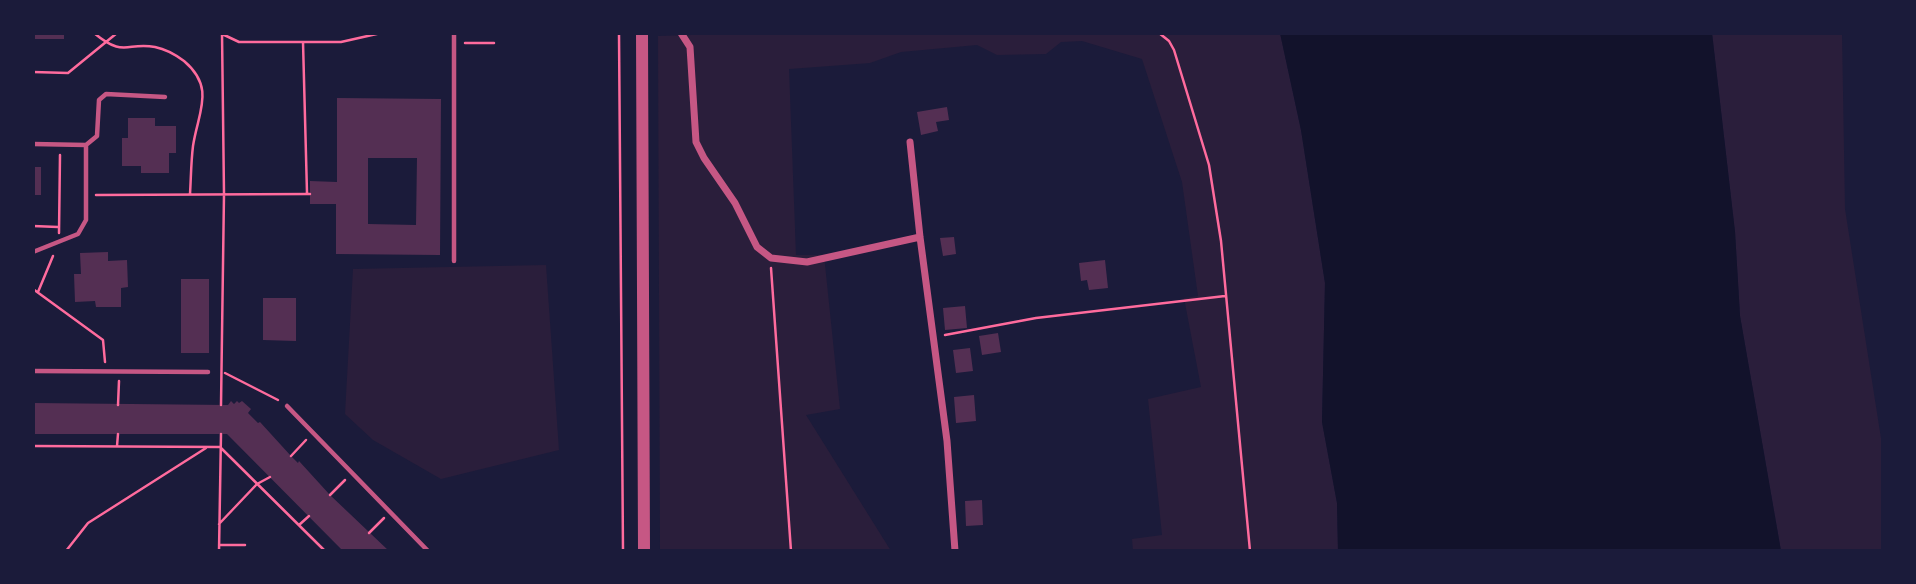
<!DOCTYPE html>
<html>
<head>
<meta charset="utf-8">
<style>
	body { margin:0 }
	#map { position:relative; width:1916px; height:584px; overflow:hidden; background:#1b1b3a; font-family:Commissioner,sans-serif }
	canvas { display:block }
	.frame { position:absolute; inset:0; border:35px solid #1b1b3a; pointer-events:none }
</style>
</head>
<body>
<div id="map">
<canvas width="1916" height="584"></canvas>
<div class="frame"></div>
</div>
<script>
const g = document.querySelector('canvas').getContext('2d');
g.lineJoin = 'round';
function fillPath(path, color) { g.fillStyle = color; g.fill(path, 'evenodd'); }
function stroke(path, color, width, dash) { g.strokeStyle = color; g.lineWidth = width; g.lineCap = dash ? 'butt' : 'round'; g.setLineDash(dash || []); g.stroke(path); }
const green = new Path2D(`
	M 691,33 L 1280,33 L 1301,130 L 1325,283 L 1322,422 L 1337,503 L 1338,551 L 1133,551 L 1132,539 L 1162,535 L 1148,399 L 1201,387 L 1184,298 L 1198,296 L 1182,182 L 1142,59 L 1082,41 L 1061,42 L 1046,54 L 997,55 L 977,45 L 901,52 L 870,63 L 789,69 L 796,255 L 824,255 L 840,409 L 806,415 L 891,551 L 660,551 L 658,36 L 691,35 Z
	M 1712,33 L 1842,33 L 1845,209 L 1883,451 L 1883,551 L 1781,551 L 1740,316 L 1735,232 Z
	M 546,265 L 559,450 L 441,479 L 373,440 L 345,414 L 353,269 Z`);
const water = new Path2D(`
	M 1280,33 L 1712,33 L 1735,232 L 1740,316 L 1781,551 L 1338,551 L 1337,503 L 1322,422 L 1325,283 L 1301,130 Z`);
const building = new Path2D(`
	M 33,33 L 64,33 L 64,39 L 33,39 Z
	M 337,98 L 441,99 L 440,255 L 336,254 L 336,204 L 310,204 L 310,181 L 337,182 ZM 368,158 L 417,158 L 416,225 L 368,224 Z
	M 947,107 L 949,120 L 936,122 L 938,131 L 921,135 L 917,112 Z
	M 128,118 L 155,118 L 155,126 L 176,126 L 176,153 L 169,153 L 169,173 L 141,173 L 141,166 L 122,166 L 122,138 L 128,138 Z
	M 33,167 L 41,167 L 41,195 L 33,195 Z
	M 954,237 L 956,254 L 943,256 L 940,238 Z
	M 108,252 L 108,261 L 127,260 L 128,287 L 121,288 L 121,307 L 96,307 L 95,301 L 75,302 L 74,274 L 81,274 L 80,253 Z
	M 1105,260 L 1108,288 L 1089,290 L 1087,280 L 1081,281 L 1079,263 Z
	M 181,279 L 209,279 L 209,353 L 181,353 Z
	M 263,298 L 296,298 L 296,341 L 263,340 Z
	M 965,306 L 967,328 L 945,330 L 943,308 Z
	M 998,333 L 1001,352 L 982,355 L 979,336 Z
	M 970,348 L 973,371 L 956,373 L 953,350 Z
	M 974,395 L 976,421 L 956,423 L 954,397 Z
	M 231,401 L 234,404 L 237,401 L 239,403 L 242,401 L 251,409 L 248,413 L 258,423 L 260,422 L 291,456 L 298,463 L 299,461 L 330,495 L 389,551 L 343,551 L 227,434 L 33,434 L 33,403 L 228,405 Z
	M 982,500 L 983,525 L 966,526 L 965,501 Z`);
const path = new Path2D(`
	M 94,33 C 124,58 126,42 155,47 C 165,49 176,55 184,61 C 216,88 198,112 193,146 C 191,162 191,178 190,194
	M 220,33 L 239,42 L 341,42 L 381,33
	M 619,33 L 623,551
	M 1159,33 L 1169,41 L 1174,50 L 1209,165 L 1221,241 L 1250,551
	M 303,42 L 307,193
	M 465,43 L 494,43
	M 33,72 L 68,73 L 117,33
	M 96,195 L 310,194
	M 33,226 L 58,227
	M 59,233 L 60,155
	M 771,268 L 791,551
	M 33,289 L 103,340 L 105,362
	M 38,292 L 53,256
	M 945,335 L 1036,318 L 1225,296
	M 225,373 L 278,400
	M 118,405 L 119,381
	M 221,405 L 224,194 L 222,33
	M 33,446 L 220,447 L 325,551
	M 117,446 L 118,434
	M 291,456 L 306,440
	M 330,495 L 345,480
	M 219,524 L 257,484 L 270,477
	M 299,525 L 309,516
	M 369,533 L 384,518
	M 219,545 L 245,545
	M 66,551 L 88,523 L 206,448
	M 219,551 L 221,434`);
const service = new Path2D(`
	M 454,33 L 454,261
	M 33,144 L 86,145
	M 33,252 L 78,234 L 86,220 L 86,145 L 97,136 L 99,100 L 106,94 L 165,97
	M 33,371 L 208,372
	M 287,406 L 428,551`);
const minor = new Path2D(`
	M 681,33 L 690,47 L 696,142 L 704,158 L 735,203 L 757,247 L 771,258 L 807,262 L 920,237
	M 910,142 L 920,237 L 947,441 L 955,551`);
const tertiary = new Path2D(`
	M 642,33 L 644,551`);
fillPath(green, '#2a1e3b');
fillPath(water, '#12122b');
fillPath(building, '#542f53');
stroke(path, '#ff6b9d', 2.5);
stroke(service, '#c65784', 4.5);
stroke(minor, '#c65784', 7);
stroke(tertiary, '#c65784', 12);
</script>
</body>
</html>
